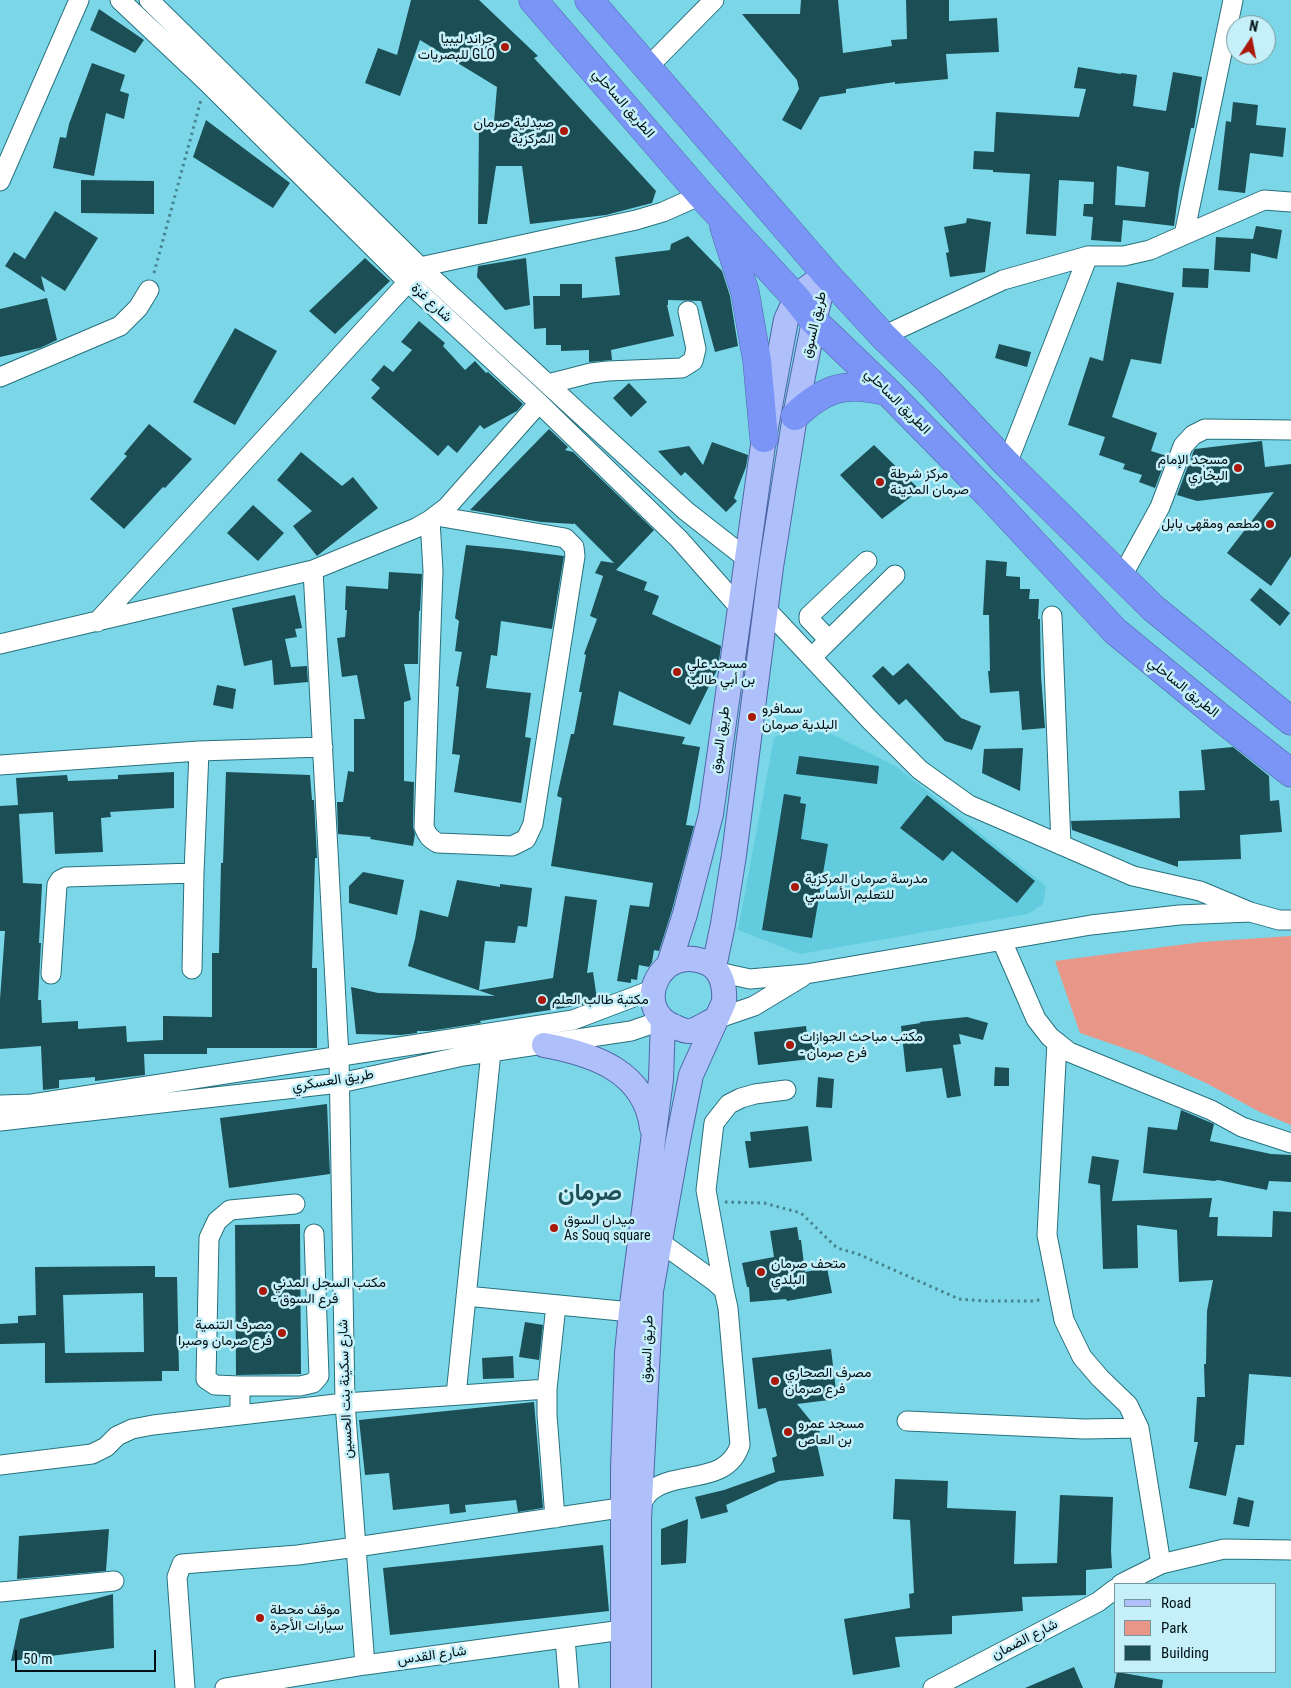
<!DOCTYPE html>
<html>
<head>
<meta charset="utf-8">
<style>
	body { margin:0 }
	#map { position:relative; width:1291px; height:1688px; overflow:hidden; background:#7bd7e8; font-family:"Roboto Condensed",sans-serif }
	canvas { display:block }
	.legend { position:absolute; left:1114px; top:1583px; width:162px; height:90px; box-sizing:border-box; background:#c5f0f9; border:1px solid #76969d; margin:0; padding:6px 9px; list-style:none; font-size:15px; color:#001014 }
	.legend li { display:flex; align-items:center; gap:10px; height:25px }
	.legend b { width:25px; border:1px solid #76969d }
	.north { position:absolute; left:1226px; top:15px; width:50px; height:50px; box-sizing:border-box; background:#c5f0f9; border:1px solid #76969d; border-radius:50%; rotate:11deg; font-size:14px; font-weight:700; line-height:20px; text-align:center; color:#001014 }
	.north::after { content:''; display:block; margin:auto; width:18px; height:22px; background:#aa180a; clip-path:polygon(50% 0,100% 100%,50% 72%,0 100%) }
	.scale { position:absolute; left:15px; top:1650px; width:141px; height:22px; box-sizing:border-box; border:2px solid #001014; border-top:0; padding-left:6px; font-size:15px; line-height:18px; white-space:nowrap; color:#001014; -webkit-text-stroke:4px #c5f0f9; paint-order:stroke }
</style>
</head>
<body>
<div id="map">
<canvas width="1291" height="1688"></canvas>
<ul class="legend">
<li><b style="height:6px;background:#afbffa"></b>Road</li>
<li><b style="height:14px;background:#e89688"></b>Park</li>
<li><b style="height:14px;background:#1c4e56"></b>Building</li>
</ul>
<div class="north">N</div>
<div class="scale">50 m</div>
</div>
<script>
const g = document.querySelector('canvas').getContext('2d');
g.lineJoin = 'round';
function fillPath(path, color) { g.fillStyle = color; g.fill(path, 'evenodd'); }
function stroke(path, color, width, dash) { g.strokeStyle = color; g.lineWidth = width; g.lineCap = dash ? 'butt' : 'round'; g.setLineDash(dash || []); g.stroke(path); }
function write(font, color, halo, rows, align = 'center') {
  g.font = font + ' "Roboto Condensed",Vazirmatn,sans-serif'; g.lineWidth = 5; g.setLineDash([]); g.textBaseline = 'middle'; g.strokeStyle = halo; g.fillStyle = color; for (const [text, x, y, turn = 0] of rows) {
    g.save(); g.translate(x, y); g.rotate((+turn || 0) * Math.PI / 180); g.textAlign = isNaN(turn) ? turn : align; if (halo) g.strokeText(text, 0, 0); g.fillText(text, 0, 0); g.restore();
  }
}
const built = new Path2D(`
	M 798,725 L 827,732 L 897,767 L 1046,886 L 1043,904 L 1028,914 L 800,954 L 738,930 L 774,738 Z`);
const green = new Path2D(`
	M 1291,936 L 1291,1125 L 1260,1112 L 1206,1083 L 1144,1055 L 1080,1033 L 1055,961 L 1202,942 Z`);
const building = new Path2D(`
	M 411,0 L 479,0 L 538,56 L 534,58 L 656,191 L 652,203 L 606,215 L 530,224 L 522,166 L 496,166 L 487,224 L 478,224 L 479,124 L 494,122 L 497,87 L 420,40 L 400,96 L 365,83 L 378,48 L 397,55 Z
	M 801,0 L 838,0 L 843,53 L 892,46 L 891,40 L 907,39 L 906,0 L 949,0 L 949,21 L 997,18 L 999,52 L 946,54 L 948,79 L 895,84 L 895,82 L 846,89 L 846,93 L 820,97 L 801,130 L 782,120 L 799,89 L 797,80 L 742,14 L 800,14 Z
	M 99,9 L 144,40 L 135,53 L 90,30 Z
	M 92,63 L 125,75 L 120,91 L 129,94 L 124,119 L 106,113 L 94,176 L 53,168 L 60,137 L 66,138 L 69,124 Z
	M 1078,67 L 1121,74 L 1121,73 L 1137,75 L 1133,106 L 1166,111 L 1173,72 L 1202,77 L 1194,128 L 1191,128 L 1179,189 L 1174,226 L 1123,220 L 1121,242 L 1091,240 L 1093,217 L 1083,216 L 1084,204 L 1093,204 L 1094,182 L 1059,180 L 1056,236 L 1026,234 L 1030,174 L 993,172 L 993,170 L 973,169 L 974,151 L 994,152 L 996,112 L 1079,117 L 1086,89 L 1074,88 ZM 1117,166 L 1149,172 L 1145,207 L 1115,205 Z
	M 1233,102 L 1258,105 L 1256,125 L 1286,128 L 1283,157 L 1250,153 L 1245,193 L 1218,190 L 1226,121 L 1231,122 Z
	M 206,120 L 290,183 L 273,208 L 193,157 Z
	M 81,180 L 154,181 L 154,214 L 81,213 Z
	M 55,211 L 98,238 L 65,291 L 41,276 L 45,292 L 5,266 L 14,252 L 25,259 Z
	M 967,218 L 991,222 L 985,272 L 950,277 L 946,253 L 949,252 L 944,227 L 966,223 Z
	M 1256,226 L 1282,230 L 1277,259 L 1251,253 L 1250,272 L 1214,270 L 1216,237 L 1253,239 Z
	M 688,236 L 722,271 L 730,296 L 738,346 L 715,352 L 701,301 L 668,300 L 668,305 L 667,305 L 674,336 L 611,350 L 612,360 L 589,362 L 589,350 L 561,351 L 561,345 L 546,345 L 546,328 L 534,329 L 533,296 L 560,296 L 560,284 L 582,284 L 582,298 L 620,295 L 615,257 L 670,250 L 671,244 Z
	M 365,258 L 390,281 L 335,334 L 309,311 Z
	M 526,258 L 530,305 L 505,310 L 477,277 L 478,266 Z
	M 1183,268 L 1209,269 L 1208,288 L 1182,287 Z
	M 1117,282 L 1174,293 L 1161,364 L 1131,359 L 1112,417 L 1157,433 L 1151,451 L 1167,456 L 1155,488 L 1139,482 L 1142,475 L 1123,469 L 1125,464 L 1099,455 L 1105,437 L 1068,425 L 1090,357 L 1103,361 Z
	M 47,298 L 57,340 L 40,348 L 0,357 L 0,309 Z
	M 419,321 L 445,343 L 443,346 L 465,370 L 475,361 L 486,373 L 488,372 L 523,404 L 517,411 L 484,429 L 480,425 L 457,453 L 448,445 L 438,456 L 371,398 L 380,388 L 371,380 L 384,365 L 393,372 L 412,350 L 401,342 Z
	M 235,328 L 277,351 L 235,425 L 193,402 Z
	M 999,344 L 1031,352 L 1027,367 L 995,358 Z
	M 629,383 L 647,402 L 631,417 L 613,398 Z
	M 149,424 L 192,459 L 165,488 L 163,487 L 124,529 L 90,499 L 127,456 L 124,454 Z
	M 549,429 L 568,447 L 565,450 L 573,452 L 654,530 L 616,570 L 647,582 L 644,590 L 659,596 L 652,614 L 721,646 L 718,668 L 690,725 L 619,691 L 613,725 L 685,737 L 682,744 L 700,747 L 686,825 L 694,826 L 672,910 L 659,951 L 654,950 L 652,962 L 649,967 L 639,965 L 637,980 L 631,979 L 631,983 L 617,981 L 630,905 L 649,907 L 653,883 L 551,866 L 562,798 L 557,796 L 571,734 L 574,734 L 582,692 L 579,692 L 586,655 L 584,654 L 597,619 L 590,616 L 603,576 L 595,573 L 601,561 L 614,563 L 574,523 L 574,524 L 541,522 L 470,510 Z
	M 1262,441 L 1265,467 L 1291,464 L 1291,556 L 1271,586 L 1227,553 L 1274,492 L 1197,501 L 1177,495 L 1189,463 L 1190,464 L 1193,452 L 1195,449 Z
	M 712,442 L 748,455 L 746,467 L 734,498 L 737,501 L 726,512 L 685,472 L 681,476 L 658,451 L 689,446 L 703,465 Z
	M 874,445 L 920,490 L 882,519 L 840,475 Z
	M 301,452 L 342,486 L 353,477 L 378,508 L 317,556 L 293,526 L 312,511 L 277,480 Z
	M 253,505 L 284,533 L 258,561 L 227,533 Z
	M 466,545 L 509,549 L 564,556 L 552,629 L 501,621 L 497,656 L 491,655 L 486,688 L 531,693 L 525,737 L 531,738 L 521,803 L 454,792 L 460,755 L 452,754 L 459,687 L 456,686 L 462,652 L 455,651 L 459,621 L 455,618 Z
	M 986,560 L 1007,562 L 1006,576 L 1020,577 L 1020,589 L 1030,589 L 1029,599 L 1039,599 L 1038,619 L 1040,619 L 1041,676 L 1045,728 L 1022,730 L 1019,691 L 990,693 L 988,671 L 990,671 L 989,615 L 983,615 Z
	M 389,572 L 422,574 L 420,611 L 419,611 L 418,664 L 404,664 L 411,700 L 404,702 L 404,781 L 414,782 L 413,827 L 415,834 L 413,846 L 370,839 L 371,837 L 338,834 L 337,802 L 343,802 L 348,771 L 354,772 L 354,719 L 365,719 L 357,675 L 342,677 L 337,638 L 345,637 L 347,610 L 345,610 L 346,586 L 388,589 Z
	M 1260,588 L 1290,613 L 1280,626 L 1250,600 Z
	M 295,595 L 302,628 L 295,629 L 297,637 L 285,639 L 291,667 L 307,666 L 308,682 L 274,685 L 272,660 L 244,666 L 232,608 Z
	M 908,663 L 961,718 L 981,726 L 972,750 L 945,741 L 906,699 L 899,705 L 872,676 L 883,666 L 893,676 Z
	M 217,685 L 236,689 L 233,709 L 213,705 Z
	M 1233,747 L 1269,776 L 1270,801 L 1279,800 L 1282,832 L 1240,835 L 1241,859 L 1178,861 L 1178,867 L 1072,830 L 1071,821 L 1180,818 L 1179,791 L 1205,790 L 1201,750 Z
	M 1023,748 L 1020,791 L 982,773 L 984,749 Z
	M 799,756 L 879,766 L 877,784 L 796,774 Z
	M 174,772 L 174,808 L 110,812 L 111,817 L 101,818 L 103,852 L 55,854 L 53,812 L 19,814 L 23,883 L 42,884 L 39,943 L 41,943 L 38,1000 L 41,1000 L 42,1023 L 78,1021 L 78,1029 L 126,1026 L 127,1042 L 163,1040 L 163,1016 L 212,1017 L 212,953 L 219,953 L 221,863 L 223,863 L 226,772 L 310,775 L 312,800 L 314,800 L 317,858 L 315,858 L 312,968 L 317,968 L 317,1048 L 207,1048 L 207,1054 L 144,1054 L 145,1075 L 95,1081 L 95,1077 L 59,1080 L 59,1088 L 43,1090 L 41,1046 L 0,1049 L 0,999 L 5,931 L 0,931 L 0,806 L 18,805 L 16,778 L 67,775 L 68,781 L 118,779 L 118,775 Z
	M 784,794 L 801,797 L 800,803 L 806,804 L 801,839 L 828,844 L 812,938 L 762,930 Z
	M 927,795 L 1035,881 L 1017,903 L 952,851 L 943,861 L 900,828 Z
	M 363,872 L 404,880 L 397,915 L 349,903 L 349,886 Z
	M 457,880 L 500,887 L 500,884 L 532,888 L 527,927 L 518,926 L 515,943 L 485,941 L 479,990 L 553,978 L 565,896 L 597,900 L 587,973 L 593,972 L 597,999 L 582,1005 L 480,1021 L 481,1023 L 429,1031 L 417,1031 L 417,1033 L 401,1035 L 356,1034 L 351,987 L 378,993 L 495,996 L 408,966 L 415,939 L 420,910 L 448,917 Z
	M 967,1017 L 988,1023 L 983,1040 L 959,1034 L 961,1044 L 953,1045 L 961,1096 L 947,1098 L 942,1068 L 906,1072 L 901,1026 L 921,1023 L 919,1022 Z
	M 806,1026 L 807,1034 L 816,1033 L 819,1058 L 758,1065 L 754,1032 Z
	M 995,1067 L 1009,1068 L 1009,1086 L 994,1086 Z
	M 818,1077 L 834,1079 L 832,1108 L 816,1107 Z
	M 327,1104 L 330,1174 L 229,1188 L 220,1118 Z
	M 1181,1110 L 1214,1124 L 1210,1141 L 1271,1154 L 1291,1155 L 1291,1182 L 1269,1181 L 1267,1190 L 1218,1180 L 1214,1181 L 1143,1173 L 1148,1127 L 1177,1130 Z
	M 808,1126 L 812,1161 L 749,1168 L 745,1141 L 751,1141 L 750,1132 Z
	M 1092,1156 L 1119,1160 L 1112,1201 L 1212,1198 L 1209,1217 L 1218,1217 L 1217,1236 L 1272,1237 L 1273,1211 L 1291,1212 L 1291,1377 L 1249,1374 L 1244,1445 L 1236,1445 L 1226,1496 L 1189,1488 L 1198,1442 L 1194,1442 L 1197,1397 L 1205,1397 L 1204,1364 L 1206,1364 L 1207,1311 L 1213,1280 L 1179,1282 L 1177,1230 L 1137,1225 L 1138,1268 L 1103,1269 L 1100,1185 L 1088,1183 Z
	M 300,1224 L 301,1374 L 236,1375 L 235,1225 Z
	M 797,1227 L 799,1240 L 801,1240 L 805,1272 L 827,1268 L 832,1293 L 787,1301 L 786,1299 L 750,1302 L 749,1287 L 747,1287 L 742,1263 L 774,1257 L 770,1231 Z
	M 155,1266 L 155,1277 L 177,1277 L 179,1371 L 162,1371 L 162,1381 L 45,1383 L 45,1343 L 0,1344 L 0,1324 L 18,1323 L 18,1316 L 36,1315 L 35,1267 ZM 143,1293 L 144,1352 L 65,1353 L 63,1295 Z
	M 525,1322 L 543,1325 L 539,1360 L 519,1357 Z
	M 831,1349 L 837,1399 L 797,1404 L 820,1432 L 815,1435 L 824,1476 L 779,1481 L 726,1505 L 728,1512 L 701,1519 L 695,1497 L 724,1490 L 775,1472 L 772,1458 L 777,1456 L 766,1408 L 758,1409 L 752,1358 Z
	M 513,1356 L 514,1378 L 483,1379 L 482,1358 Z
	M 534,1402 L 543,1508 L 518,1512 L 516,1500 L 465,1505 L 466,1512 L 450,1514 L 449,1504 L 393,1510 L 389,1473 L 365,1475 L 359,1420 Z
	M 895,1479 L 948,1481 L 947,1508 L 1016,1511 L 1014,1564 L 1057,1563 L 1060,1495 L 1113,1497 L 1111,1550 L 1112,1568 L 1086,1570 L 1086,1595 L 1022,1597 L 1023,1611 L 952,1616 L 952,1634 L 895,1637 L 900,1667 L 853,1675 L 844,1619 L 910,1608 L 909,1594 L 914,1593 L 910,1520 L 893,1519 Z
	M 1238,1497 L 1254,1501 L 1249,1527 L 1233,1524 Z
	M 688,1519 L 686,1563 L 661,1565 L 661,1529 Z
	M 109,1529 L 106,1571 L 17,1579 L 19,1536 Z
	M 603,1545 L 609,1611 L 390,1635 L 383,1568 Z
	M 113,1594 L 114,1648 L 11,1661 L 20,1619 Z
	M 1074,1667 L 1083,1688 L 1025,1688 Z
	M 1117,1672 L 1163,1680 L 1162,1688 L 1114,1688 Z`);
const path = new Path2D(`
	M 154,273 L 201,100
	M 725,1202 L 764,1203 L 801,1213 L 837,1248 L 858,1254 L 959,1299 L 984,1301 L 1034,1301 L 1043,1299`);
const minor = new Path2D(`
	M 120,0 L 206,81 L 408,282 L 539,403 L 679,539 L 739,607
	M 149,0 L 420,267 L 686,511 L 746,558
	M 648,67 L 714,0
	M 0,181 L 79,0
	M 1184,235 L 1264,200 L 1291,202
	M 883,336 L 1003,280 L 1088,256 L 1124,256 L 1150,250 L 1184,235 L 1233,0
	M 0,377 L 120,326 L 138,308 L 149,290
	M 548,384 L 591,373 L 608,371 L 682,368 L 693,361 L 696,349 L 688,311
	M 1007,464 L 1088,256
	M 430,520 L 433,571 L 424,827 C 427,835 430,839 438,843 L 512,846 L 526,839 L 533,824 L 575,556 L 574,547 L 565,538 L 436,516
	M 313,570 L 339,1057 L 345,1403 L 365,1665
	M 1121,578 L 1160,507 L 1183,446 L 1193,435 L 1205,429 L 1291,430
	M 766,609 L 870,720 L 920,770 L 969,805 L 1133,876 L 1200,891 L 1250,912
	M 1052,616 L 1061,845
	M 97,622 L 408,282 L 420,267 L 636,220 L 663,212 L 701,195
	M 829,640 L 809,619 L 809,616 L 867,561
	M 0,644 L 313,570 L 416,528 L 430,520 L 447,507 L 539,403
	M 812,657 L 895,575
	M 0,765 L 199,751 L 323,747
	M 1002,941 L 1036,1019 L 1050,1037 L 1069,1052 L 1211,1110 L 1242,1127 L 1291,1143
	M 192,969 L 194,873 L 199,751
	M 718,972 L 750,979 L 806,974 L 1091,925 L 1179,915 L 1250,912 L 1279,920 L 1291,920
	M 51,974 L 57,885 L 60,880 L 66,877 L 194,873
	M 716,1019 L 754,1006 L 802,977
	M 1057,1042 L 1047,1235 L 1064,1320 L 1082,1357 L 1100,1378 L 1128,1405 L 1139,1428 L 1161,1564
	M 0,1105 L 32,1104 L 573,1020 L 652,990
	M 0,1121 L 340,1083 L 463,1056 L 631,1031 L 663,1020
	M 724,1290 L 706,1190 L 714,1123 L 729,1104 L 741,1098 L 755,1094 L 786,1090
	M 466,1296 L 631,1312
	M 240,1386 L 215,1385 L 206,1379 L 209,1238 L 217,1221 L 230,1210 L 295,1204
	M 456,1395 L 491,1052
	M 240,1415 L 240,1386 L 300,1386 L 313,1383 L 319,1376 L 314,1234
	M 907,1421 L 1084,1429 L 1139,1428
	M 0,1465 L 92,1454 L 106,1447 L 117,1436 L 132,1429 L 153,1425 L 345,1403 L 547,1389
	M 555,1518 L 547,1415 L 547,1389 L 556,1305
	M 1121,1584 L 1161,1564 L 1224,1549 L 1291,1550
	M 0,1592 L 114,1581
	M 565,1638 L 569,1688
	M 185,1688 L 177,1577 L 182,1564 L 298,1555 L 356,1547 L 640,1505 C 644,1500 647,1493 652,1490 C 679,1470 727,1485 740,1445 L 728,1308 L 724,1290 L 714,1281 L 660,1242
	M 225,1688 L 365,1665 L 637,1628
	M 933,1688 L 1098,1602 L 1115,1589`);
const major = new Path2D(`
	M 669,964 L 685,914 L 711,814 L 764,438 L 786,320 L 796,298 L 803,291 L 826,274
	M 714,967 L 723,924 L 734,855 L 771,567 L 795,416 L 814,321 L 826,274
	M 544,1045 C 593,1054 645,1071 652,1128
	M 623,1688 L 623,1470 L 627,1353 L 631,1312 L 661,1079 L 663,1020
	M 639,1688 L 639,1520 L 651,1291 L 679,1135 L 691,1075 L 724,1002 C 725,987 722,970 707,963 C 660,942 631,1008 673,1026 C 678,1028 685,1032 691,1031 C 699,1029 708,1022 716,1019`);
const highway = new Path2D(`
	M 533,0 L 701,195 L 796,298 L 814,321 L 888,392 L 988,494 L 1115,631 L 1222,719 L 1291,773
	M 589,0 L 826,274 L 883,336 L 929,381 L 1007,464 L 1153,608 L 1291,721
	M 724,227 L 745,292 L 757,361 L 764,438
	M 795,416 C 825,387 847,381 888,392`);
const markers = [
	[505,47,5,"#aa180a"],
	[564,131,5,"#aa180a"],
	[1238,468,5,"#aa180a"],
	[880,482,5,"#aa180a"],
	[1270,524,5,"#aa180a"],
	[677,672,5,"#aa180a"],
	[752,717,5,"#aa180a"],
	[795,887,5,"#aa180a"],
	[542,1000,5,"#aa180a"],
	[790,1045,5,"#aa180a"],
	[554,1228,5,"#aa180a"],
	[761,1272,5,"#aa180a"],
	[263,1291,5,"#aa180a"],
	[282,1333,5,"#aa180a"],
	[775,1381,5,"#aa180a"],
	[788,1432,5,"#aa180a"],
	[260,1618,5,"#aa180a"]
];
const poiNames = [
	["جراند ليبيا",495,39,"right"],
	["للبصريات GLO",495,55,"right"],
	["صيدلية صرمان",554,123,"right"],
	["المركزية",554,139,"right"],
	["مسجد الإمام",1228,460,"right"],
	["البخاري",1228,476,"right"],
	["مركز شرطة",890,474],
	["صرمان المدينة",890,490],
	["مطعم ومقهى بابل",1260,524,"right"],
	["مسجد علي",687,664],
	["بن أبي طالب",687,680],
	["سمافرو",762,709],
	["البلدية صرمان",762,725],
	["مدرسة صرمان المركزية",805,879],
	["للتعليم الأساسي",805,895],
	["مكتبة طالب العلم",552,1000],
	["مكتب مباحث الجوازات",800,1037],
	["- فرع صرمان",800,1053],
	["ميدان السوق",564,1220],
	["As Souq square",564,1236],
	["متحف صرمان",771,1264],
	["البلدي",771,1280],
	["مكتب السجل المدني",273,1283],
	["- فرع السوق",273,1299],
	["مصرف التنمية",272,1325,"right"],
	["فرع صرمان وصبرا",272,1341,"right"],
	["مصرف الصحاري",785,1373],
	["فرع صرمان",785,1389],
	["مسجد عمرو",798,1424],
	["بن العاص",798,1440],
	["موقف محطة",270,1610],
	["سيارات الأجرة",270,1626]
];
const streetNames = [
	["الطريق الساحلي",623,104,49],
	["شارع غزة",431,303,43],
	["طريق السوق",815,325,-77],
	["الطريق الساحلي",897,402,45],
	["الطريق الساحلي",1183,688,39],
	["طريق السوق",721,740,-82],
	["طريق العسكري",333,1081,-9],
	["طريق السوق",648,1349,-88],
	["شارع سكينة بنت الحسين",346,1389,-92],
	["شارع الضمان",1025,1640,-27],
	["شارع القدس",432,1656,-8]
];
const townNames = [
	["صرمان",590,1194]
];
fillPath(built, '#62cbdd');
fillPath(green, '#e89688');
fillPath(building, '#1c4e56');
stroke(minor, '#27717d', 21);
stroke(major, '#4f66a7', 26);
stroke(highway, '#4f66a7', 29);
stroke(path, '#47838e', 3, [2.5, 4]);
stroke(minor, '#fff', 19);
stroke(major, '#afbffa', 24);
stroke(highway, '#7a95f6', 28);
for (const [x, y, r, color] of markers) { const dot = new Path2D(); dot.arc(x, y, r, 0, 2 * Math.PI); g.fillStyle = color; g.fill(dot); stroke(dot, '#c5f0f9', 2); }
write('14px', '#001014', '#c5f0f9', poiNames, 'left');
write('14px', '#001014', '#c5f0f9', streetNames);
write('bold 24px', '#1e5059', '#c5f0f9', townNames);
</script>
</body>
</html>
